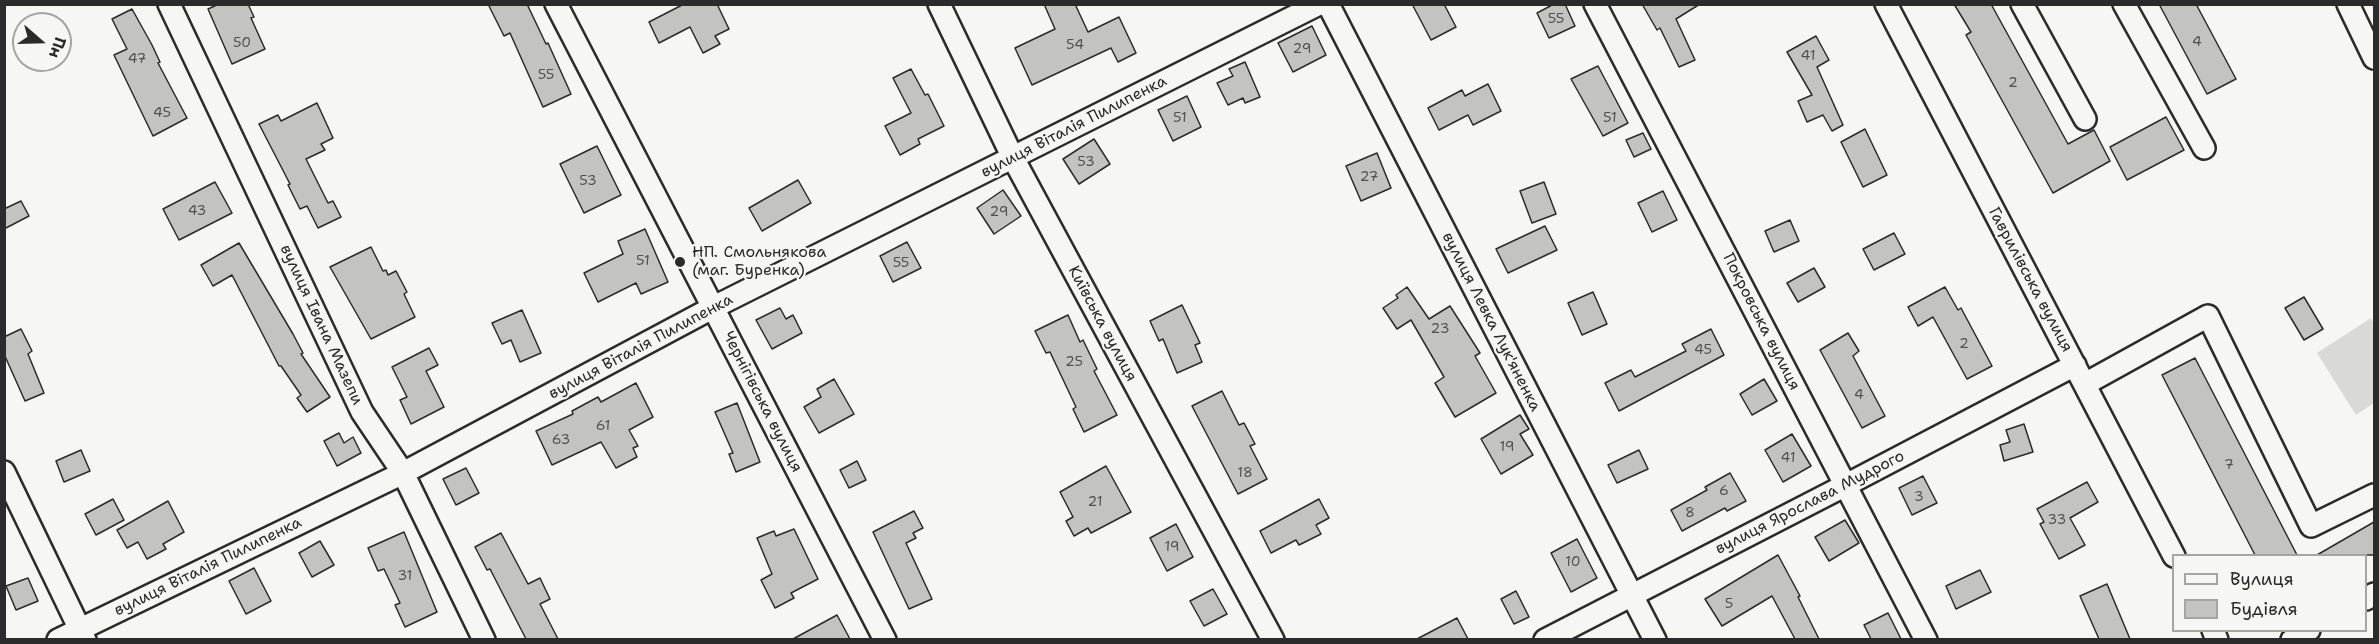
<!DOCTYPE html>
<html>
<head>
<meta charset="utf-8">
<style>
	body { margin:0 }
	#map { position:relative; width:2379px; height:644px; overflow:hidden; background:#f6f6f2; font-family:"Shantell Sans",sans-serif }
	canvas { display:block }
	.frame { position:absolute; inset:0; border:6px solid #2b2b2b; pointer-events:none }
	.legend { position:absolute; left:2172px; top:554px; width:195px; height:78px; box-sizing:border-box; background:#f6f6f2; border:2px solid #a5a5a2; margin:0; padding:8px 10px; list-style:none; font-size:18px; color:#2b2b2b }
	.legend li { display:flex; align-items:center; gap:12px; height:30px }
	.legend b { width:30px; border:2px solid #a5a5a2 }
	.north { position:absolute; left:12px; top:12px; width:60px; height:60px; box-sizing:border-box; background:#f6f6f2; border:2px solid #a5a5a2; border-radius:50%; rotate:110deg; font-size:16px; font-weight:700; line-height:24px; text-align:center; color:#2b2b2b }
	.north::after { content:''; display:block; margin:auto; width:21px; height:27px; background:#2b2b2b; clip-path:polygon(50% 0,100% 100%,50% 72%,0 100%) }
</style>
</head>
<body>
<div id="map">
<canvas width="2379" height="644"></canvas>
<div class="frame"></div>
<ul class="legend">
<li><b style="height:8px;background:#f6f6f2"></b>Вулиця</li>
<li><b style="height:16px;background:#c3c3c0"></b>Будівля</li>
</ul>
<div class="north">Пн</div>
</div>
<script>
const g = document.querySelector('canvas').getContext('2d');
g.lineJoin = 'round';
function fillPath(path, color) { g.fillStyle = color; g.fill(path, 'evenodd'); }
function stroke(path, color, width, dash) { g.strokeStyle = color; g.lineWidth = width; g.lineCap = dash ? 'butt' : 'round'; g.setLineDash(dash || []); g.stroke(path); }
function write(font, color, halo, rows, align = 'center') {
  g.font = font + ' "Shantell Sans",sans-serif'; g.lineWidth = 4.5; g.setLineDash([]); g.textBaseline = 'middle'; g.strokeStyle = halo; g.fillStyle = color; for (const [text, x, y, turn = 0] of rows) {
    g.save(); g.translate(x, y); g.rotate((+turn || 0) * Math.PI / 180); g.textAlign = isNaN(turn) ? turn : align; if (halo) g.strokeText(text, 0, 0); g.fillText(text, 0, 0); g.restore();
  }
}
const green = new Path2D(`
	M 2371,318 L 2374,324 L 2374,403 L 2356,415 L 2317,353 Z`);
const building = new Path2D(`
	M 219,4 L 248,4 L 254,17 L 251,18 L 265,49 L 232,64 L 208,9 Z
	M 488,4 L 527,4 L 546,44 L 548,43 L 571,94 L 543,107 L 510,33 L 504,36 Z
	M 684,4 L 717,4 L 729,29 L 715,36 L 720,44 L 703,53 L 690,27 L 659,43 L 649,22 Z
	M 1044,4 L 1075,4 L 1088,32 L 1119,17 L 1136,53 L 1118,62 L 1111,48 L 1032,85 L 1015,48 L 1055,29 Z
	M 1412,4 L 1444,4 L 1456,27 L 1431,40 Z
	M 1554,4 L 1565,4 L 1575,26 L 1549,38 L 1537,13 Z
	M 1642,4 L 1700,4 L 1676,19 L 1695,60 L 1679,67 L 1660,28 L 1657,30 Z
	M 1954,4 L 1991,4 L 2068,144 L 2094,130 L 2110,161 L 2053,193 L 1966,35 L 1971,32 Z
	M 2159,4 L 2196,4 L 2236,79 L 2207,94 Z
	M 132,9 L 152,45 L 160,62 L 158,63 L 187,118 L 153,136 L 114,55 L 127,49 L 112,19 Z
	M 1312,26 L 1326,55 L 1293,72 L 1278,43 Z
	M 1816,36 L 1829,60 L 1817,67 L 1843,125 L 1832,131 L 1823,115 L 1807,122 L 1798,101 L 1812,95 L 1787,52 Z
	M 1245,62 L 1260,97 L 1245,103 L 1243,98 L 1228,105 L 1217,83 L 1233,76 L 1229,69 Z
	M 1598,66 L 1628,123 L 1603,136 L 1571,79 Z
	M 911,69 L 925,95 L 928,94 L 944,126 L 918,139 L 920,144 L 900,155 L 885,126 L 911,113 L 893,78 Z
	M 1488,84 L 1501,111 L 1473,125 L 1468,115 L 1439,130 L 1428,108 L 1462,90 L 1465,96 Z
	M 1187,96 L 1201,127 L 1173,141 L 1158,110 Z
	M 317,103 L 333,138 L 321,144 L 325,150 L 306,159 L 328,203 L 333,201 L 341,217 L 318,228 L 307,206 L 300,209 L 288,185 L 290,184 L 259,124 L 278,115 L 281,121 Z
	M 2166,117 L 2184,150 L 2127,180 L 2110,147 Z
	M 1865,129 L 1887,175 L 1863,187 L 1841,142 Z
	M 1643,133 L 1651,149 L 1634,157 L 1626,140 Z
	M 1094,139 L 1110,164 L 1079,184 L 1063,159 Z
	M 597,146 L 621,195 L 584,213 L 560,164 Z
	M 1377,153 L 1391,188 L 1361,201 L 1346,166 Z
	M 798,180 L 811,203 L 762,231 L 749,208 Z
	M 215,182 L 232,213 L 179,240 L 163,209 Z
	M 1544,182 L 1556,214 L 1532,223 L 1520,191 Z
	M 1003,190 L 1021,216 L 994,234 L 977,208 Z
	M 1663,191 L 1677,220 L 1652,232 L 1638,203 Z
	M 21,201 L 29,216 L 4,229 L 4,209 Z
	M 1790,220 L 1799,241 L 1774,252 L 1765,231 Z
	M 1545,226 L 1557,250 L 1508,273 L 1496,249 Z
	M 645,229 L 668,282 L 641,294 L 636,283 L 598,302 L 584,273 L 623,254 L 618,241 Z
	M 1894,233 L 1905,254 L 1874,270 L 1863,249 Z
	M 907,242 L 921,268 L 893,282 L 880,256 Z
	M 239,243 L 293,334 L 303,353 L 301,354 L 330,397 L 307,412 L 297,398 L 301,395 L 281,366 L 279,366 L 232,275 L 213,286 L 201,265 Z
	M 371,247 L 383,271 L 386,270 L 388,275 L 396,271 L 407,292 L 404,294 L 415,317 L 371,339 L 330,267 Z
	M 1814,268 L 1825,287 L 1798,302 L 1787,283 Z
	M 1407,287 L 1429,319 L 1450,306 L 1480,353 L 1475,356 L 1496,393 L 1455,417 L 1435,383 L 1444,377 L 1411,320 L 1397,329 L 1383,308 L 1398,298 L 1396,295 Z
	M 1945,287 L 1958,310 L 1961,308 L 1992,366 L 1967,379 L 1933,317 L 1918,326 L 1908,307 Z
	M 1593,292 L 1607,324 L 1582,335 L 1568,303 Z
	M 2304,297 L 2323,329 L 2304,340 L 2285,308 Z
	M 1182,305 L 1200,343 L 1195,345 L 1202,362 L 1177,373 L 1163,339 L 1159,341 L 1150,321 Z
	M 780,308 L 786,319 L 793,315 L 802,333 L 772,349 L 756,320 Z
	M 522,310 L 541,353 L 520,362 L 511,340 L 502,344 L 492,323 Z
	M 1068,315 L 1080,342 L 1083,340 L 1097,369 L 1094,371 L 1117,415 L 1084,432 L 1073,409 L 1076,407 L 1050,352 L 1046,353 L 1035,331 Z
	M 21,329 L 32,351 L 28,354 L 44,393 L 25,401 L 4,354 L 4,337 Z
	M 1711,329 L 1724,355 L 1619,411 L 1605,383 L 1631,370 L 1635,377 L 1686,351 L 1682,344 Z
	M 1848,333 L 1859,351 L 1853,356 L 1885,416 L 1862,428 L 1820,350 Z
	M 429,348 L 438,365 L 426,371 L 444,407 L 411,424 L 400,400 L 407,397 L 392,367 Z
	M 2195,358 L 2297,555 L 2255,555 L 2162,375 Z
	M 834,379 L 854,414 L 819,433 L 804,407 L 821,397 L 817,389 Z
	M 1764,379 L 1777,401 L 1752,415 L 1740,394 Z
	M 636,383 L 653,417 L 629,430 L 638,446 L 633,448 L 637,457 L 616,468 L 601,442 L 552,465 L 536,431 L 573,414 L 572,411 L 598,397 L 601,402 Z
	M 1222,391 L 1239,425 L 1244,423 L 1255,444 L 1250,446 L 1267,479 L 1238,494 L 1192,406 Z
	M 737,403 L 760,462 L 736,472 L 729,454 L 733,453 L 715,412 Z
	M 1520,415 L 1529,429 L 1520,434 L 1533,455 L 1501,474 L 1481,439 Z
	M 2024,424 L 2033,452 L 2004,461 L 2000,445 L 2010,442 L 2006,430 Z
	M 339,433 L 344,443 L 353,437 L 361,453 L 337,466 L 324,441 Z
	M 1792,434 L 1811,466 L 1783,482 L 1765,450 Z
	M 81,450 L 90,471 L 64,482 L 56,461 Z
	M 1639,450 L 1648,469 L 1617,483 L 1608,465 Z
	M 857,461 L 866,480 L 849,488 L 840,470 Z
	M 1106,466 L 1131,512 L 1091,533 L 1088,528 L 1074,536 L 1066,521 L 1073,517 L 1060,492 Z
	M 466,468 L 479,493 L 456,505 L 443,479 Z
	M 1730,473 L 1746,501 L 1727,511 L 1725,508 L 1682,531 L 1671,510 L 1707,490 L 1705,487 Z
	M 1923,476 L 1937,503 L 1912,515 L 1899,488 Z
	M 2087,482 L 2098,502 L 2070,518 L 2085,545 L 2059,559 L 2040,524 L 2044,522 L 2037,509 Z
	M 113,499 L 124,520 L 96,535 L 85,514 Z
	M 1319,499 L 1329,518 L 1316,525 L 1321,534 L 1299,545 L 1296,540 L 1271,553 L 1260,531 Z
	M 168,501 L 184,532 L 163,544 L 166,549 L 147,559 L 138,542 L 127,548 L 117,530 Z
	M 914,511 L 923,528 L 913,533 L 916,538 L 906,543 L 932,599 L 909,609 L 873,532 Z
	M 1845,520 L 1859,543 L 1829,561 L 1815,537 Z
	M 2374,522 L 2374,555 L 2317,555 Z
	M 1176,524 L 1193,557 L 1167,571 L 1150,538 Z
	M 794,529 L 818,579 L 791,593 L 794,598 L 775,608 L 761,580 L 772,574 L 757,538 L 774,531 L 776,536 Z
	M 404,532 L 437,612 L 405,627 L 395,605 L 400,603 L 384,569 L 378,571 L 368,548 Z
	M 501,533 L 528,584 L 540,578 L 550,599 L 540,604 L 558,639 L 526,639 L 490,569 L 487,570 L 475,547 Z
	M 1577,539 L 1597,578 L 1571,592 L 1551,553 Z
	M 320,541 L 334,565 L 312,577 L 299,553 Z
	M 1778,555 L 1800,596 L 1798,597 L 1819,639 L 1795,639 L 1772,596 L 1722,626 L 1705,599 Z
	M 254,568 L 271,601 L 246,614 L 229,581 Z
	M 1980,570 L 1991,592 L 1956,609 L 1946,586 Z
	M 28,578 L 38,601 L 16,610 L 6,586 Z
	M 2107,584 L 2130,639 L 2099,639 L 2080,596 Z
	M 1213,589 L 1227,614 L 1204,626 L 1190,601 Z
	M 1516,591 L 1529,617 L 1514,624 L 1501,599 Z
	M 1888,613 L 1901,639 L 1871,639 L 1864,625 Z
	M 837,615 L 850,639 L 793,639 Z
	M 1457,618 L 1468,639 L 1417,639 Z`);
const minor = new Path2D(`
	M 169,4 L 362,412 L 403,473 L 484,640
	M 556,4 L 885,640
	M 939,4 L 1013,158 L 1273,640
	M 1328,4 L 1655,640
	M 1595,4 L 1926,640
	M 1886,4 L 2174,556
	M 2022,4 L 2085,119
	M 2124,4 L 2204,148
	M 2348,4 L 2374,58
	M 2085,384 L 2208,316 L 2311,526 L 2374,495
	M 4,472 L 85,640
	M 2366,599 L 2374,594
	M 2213,630 L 2217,640
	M 58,640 L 403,473 L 714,307 L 1319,4
	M 1545,640 L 1846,485 L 2075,365
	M 2292,640 L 2309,630`);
const markers = [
	[680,262,6,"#2b2b2b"]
];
const numberNames = [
	["55",1556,19],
	["4",2197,42],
	["50",242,43],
	["54",1075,45],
	["29",1302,49],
	["41",1808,56],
	["47",137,59],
	["55",546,75],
	["2",2013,83],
	["45",162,113],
	["51",1180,118],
	["51",1610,118],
	["53",1086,162],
	["27",1369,177],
	["53",588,181],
	["43",197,211],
	["29",999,212],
	["51",643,261],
	["55",901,263],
	["23",1440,329],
	["2",1964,344],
	["45",1703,350],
	["25",1074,362],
	["4",1859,395],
	["61",603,426],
	["63",561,440],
	["19",1507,447],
	["41",1788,458],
	["7",2229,465],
	["18",1245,473],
	["6",1724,491],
	["3",1919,497],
	["21",1095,502],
	["8",1690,513],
	["33",2057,520],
	["19",1172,547],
	["10",1573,562],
	["31",405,576],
	["5",1729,604]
];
const streetNames = [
	["вулиця Віталія Пилипенка",1074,127,-27],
	["Гаврилівська вулиця",2030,280,62],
	["вулиця Левка Лук'яненка",1491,322,63],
	["Покровська вулиця",1761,322,63],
	["Київська вулиця",1102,324,62],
	["вулиця Івана Мазепи",321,325,65],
	["вулиця Віталія Пилипенка",641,347,-28],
	["Чернігівська вулиця",762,402,63],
	["вулиця Ярослава Мудрого",1810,503,-27],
	["вулиця Віталія Пилипенка",208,567,-26]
];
const poiNames = [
	["НП. Смольнякова",692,253],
	["(маг. Буренка)",692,271]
];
fillPath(green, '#d9d9d5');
fillPath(building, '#c3c3c0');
stroke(building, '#2b2b2b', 1.5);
stroke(minor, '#2b2b2b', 26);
stroke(minor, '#f6f6f2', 21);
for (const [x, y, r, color] of markers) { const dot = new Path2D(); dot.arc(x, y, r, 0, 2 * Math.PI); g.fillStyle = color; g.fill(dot); stroke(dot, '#f6f6f2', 2); }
write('14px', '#515150', null, numberNames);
write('16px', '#2b2b2b', '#f6f6f2', streetNames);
write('16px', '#2b2b2b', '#f6f6f2', poiNames, 'left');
</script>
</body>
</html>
